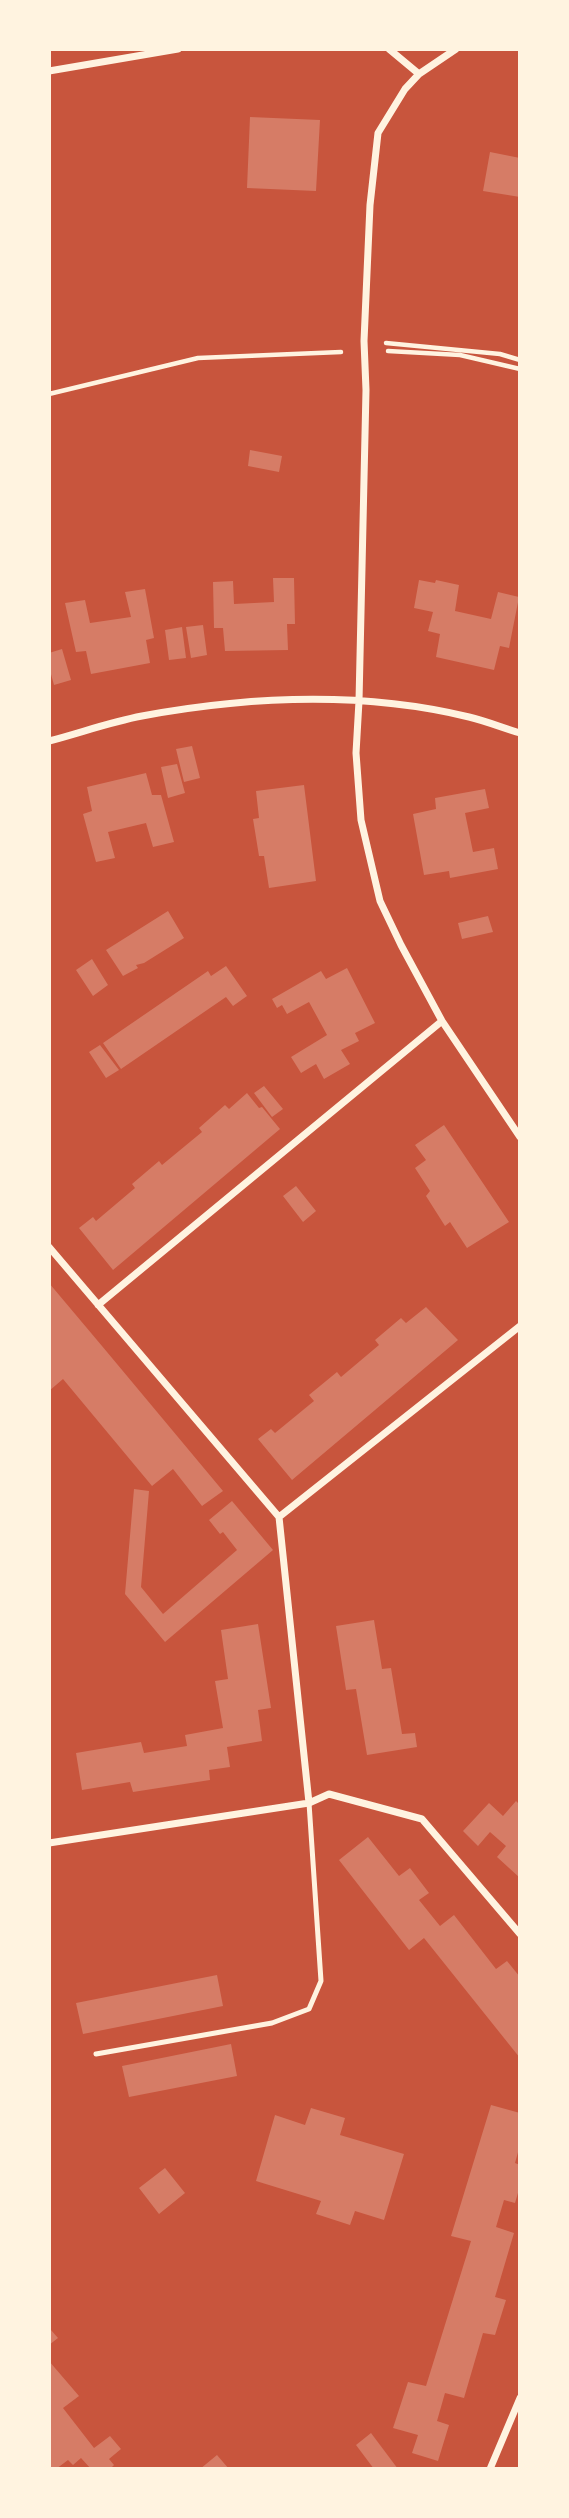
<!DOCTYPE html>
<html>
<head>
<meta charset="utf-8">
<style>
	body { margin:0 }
	#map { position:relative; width:569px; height:2518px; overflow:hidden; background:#c8553d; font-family:Mulish,sans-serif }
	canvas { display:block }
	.frame { position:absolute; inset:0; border:51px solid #fff3e0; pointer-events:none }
</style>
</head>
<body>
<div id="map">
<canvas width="569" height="2518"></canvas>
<div class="frame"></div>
</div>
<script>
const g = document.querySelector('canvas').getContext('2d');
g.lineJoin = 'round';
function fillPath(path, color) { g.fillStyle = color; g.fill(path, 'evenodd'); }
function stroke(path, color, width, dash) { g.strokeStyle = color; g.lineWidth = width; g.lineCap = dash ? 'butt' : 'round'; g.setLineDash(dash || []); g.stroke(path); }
const building = new Path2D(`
	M 250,117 L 320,120 L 316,191 L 247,188 Z
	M 490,152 L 520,158 L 520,197 L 483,191 Z
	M 250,450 L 282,456 L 279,472 L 248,466 Z
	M 273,578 L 294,578 L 295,624 L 287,624 L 288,650 L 225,651 L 223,628 L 214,628 L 213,582 L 233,581 L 234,604 L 274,602 Z
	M 419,580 L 435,583 L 436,580 L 459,585 L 455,611 L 491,619 L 498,592 L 519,597 L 509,648 L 500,646 L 494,670 L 436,657 L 440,634 L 428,631 L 433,612 L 414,608 Z
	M 145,589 L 154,638 L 146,640 L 150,663 L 91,674 L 86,651 L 76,652 L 65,603 L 85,600 L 90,623 L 131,617 L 125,592 Z
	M 203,625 L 207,655 L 191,658 L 186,627 Z
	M 182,627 L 186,658 L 169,660 L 165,630 Z
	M 62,649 L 71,680 L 54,685 L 49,667 L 49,653 Z
	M 192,746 L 200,778 L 184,782 L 176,749 Z
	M 177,764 L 185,793 L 168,798 L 161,767 Z
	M 146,773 L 152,795 L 161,795 L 174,842 L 153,847 L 146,823 L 108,832 L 115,858 L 96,862 L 83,814 L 92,811 L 87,787 Z
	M 304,785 L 316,881 L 269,888 L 264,856 L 259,856 L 253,819 L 259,818 L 256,791 Z
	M 485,789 L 489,808 L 465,813 L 473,852 L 494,848 L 498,869 L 450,878 L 449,871 L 424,875 L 413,814 L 436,809 L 435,798 Z
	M 168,911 L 184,938 L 144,963 L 136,965 L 138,968 L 123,976 L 106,950 Z
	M 488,916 L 493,932 L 462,939 L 458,923 Z
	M 92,959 L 108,985 L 93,996 L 76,970 Z
	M 226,966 L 247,996 L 233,1006 L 226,997 L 121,1069 L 103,1043 L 208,971 L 211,976 Z
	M 347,968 L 375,1023 L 355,1033 L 359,1041 L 341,1050 L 350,1064 L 324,1079 L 316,1064 L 301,1073 L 291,1057 L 327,1035 L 309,1002 L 287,1014 L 282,1005 L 277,1008 L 272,999 L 321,971 L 326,979 Z
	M 100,1045 L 119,1070 L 106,1078 L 89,1052 Z
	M 264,1086 L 283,1109 L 272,1117 L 254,1093 Z
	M 247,1093 L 259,1108 L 262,1107 L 280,1129 L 113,1270 L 79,1228 L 93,1217 L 96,1221 L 135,1188 L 132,1184 L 159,1161 L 162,1165 L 202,1132 L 199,1128 L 225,1105 L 229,1109 Z
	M 444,1125 L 509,1222 L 467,1248 L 450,1222 L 445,1226 L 426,1196 L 430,1191 L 415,1168 L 426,1160 L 415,1145 Z
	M 296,1186 L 316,1211 L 303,1222 L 283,1196 Z
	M 49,1283 L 102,1346 L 223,1491 L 202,1506 L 173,1469 L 152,1486 L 63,1379 L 49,1391 Z
	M 426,1307 L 458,1340 L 292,1480 L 258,1439 L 271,1429 L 275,1433 L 314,1401 L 309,1395 L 337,1372 L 341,1377 L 379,1345 L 375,1340 L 401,1318 L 406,1323 Z
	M 134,1489 L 149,1491 L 141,1587 L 163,1614 L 237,1550 L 223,1532 L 220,1534 L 209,1520 L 232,1501 L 273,1550 L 165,1642 L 125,1594 Z
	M 374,1620 L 382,1669 L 391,1668 L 402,1734 L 415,1733 L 417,1747 L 367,1755 L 356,1689 L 346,1690 L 336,1626 Z
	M 258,1624 L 271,1708 L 258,1710 L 262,1741 L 227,1747 L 230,1767 L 209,1770 L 210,1780 L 133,1792 L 130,1782 L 82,1790 L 76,1753 L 141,1742 L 144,1753 L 187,1746 L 185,1735 L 223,1728 L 215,1681 L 228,1679 L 221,1630 Z
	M 516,1801 L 520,1805 L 520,1878 L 497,1857 L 506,1846 L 490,1832 L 478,1846 L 463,1831 L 489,1803 L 503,1816 Z
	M 368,1837 L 399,1876 L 410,1868 L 429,1893 L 419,1900 L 440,1926 L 454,1915 L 496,1969 L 507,1961 L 520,1977 L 520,2058 L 424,1938 L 409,1950 L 339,1860 Z
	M 217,1975 L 223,2006 L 83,2034 L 76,2003 Z
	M 231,2044 L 237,2076 L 129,2097 L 122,2066 Z
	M 491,2105 L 520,2113 L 520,2145 L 515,2163 L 520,2165 L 520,2186 L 515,2203 L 504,2200 L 496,2227 L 514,2233 L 495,2297 L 506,2300 L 495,2335 L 483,2333 L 464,2398 L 445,2393 L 437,2421 L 449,2425 L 438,2461 L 412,2453 L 418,2435 L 393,2428 L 408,2382 L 426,2386 L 471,2241 L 451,2236 Z
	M 311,2108 L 345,2118 L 340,2135 L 404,2154 L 384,2220 L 355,2211 L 350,2225 L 316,2214 L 321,2201 L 256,2181 L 275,2115 L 305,2125 Z
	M 165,2168 L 185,2193 L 159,2214 L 139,2188 Z
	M 51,2330 L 58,2338 L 49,2345 L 49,2332 Z
	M 49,2361 L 79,2396 L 63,2408 L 94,2448 L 110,2436 L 121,2449 L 109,2459 L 114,2465 L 110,2469 L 91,2469 L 81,2458 L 73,2465 L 68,2460 L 56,2469 L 49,2469 Z
	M 371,2433 L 398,2469 L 374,2469 L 356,2445 Z
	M 217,2455 L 229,2469 L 200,2469 Z`);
const path = new Path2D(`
	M 386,343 L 500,354 L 520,360
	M 388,351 L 460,355 L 520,369
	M 49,394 L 198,358 L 341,352`);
const service = new Path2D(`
	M 96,2054 L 272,2023 L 309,2009 L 321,1981 L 309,1803`);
const minor = new Path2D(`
	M 389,49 L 419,74
	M 456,49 L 419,74 L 405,89 L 378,133 L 370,205 L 364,341 L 366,390 L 359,701 L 356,753 L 361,820 L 380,901 L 401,945 L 442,1021 L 520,1137
	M 49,71 L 178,49
	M 49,741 C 80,733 110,722 142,716 C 250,696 362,691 469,717 C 486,721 503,728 520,733
	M 49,1247 L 279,1517 L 520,1326
	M 98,1305 L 442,1021
	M 279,1517 L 309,1803
	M 49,1843 L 309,1803 L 329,1794 L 422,1819 L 520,1934
	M 490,2469 L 520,2398`);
fillPath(building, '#d67c66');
stroke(path, '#fff3e0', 4.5);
stroke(service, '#fff3e0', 5);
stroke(minor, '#fff3e0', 7);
</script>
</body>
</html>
